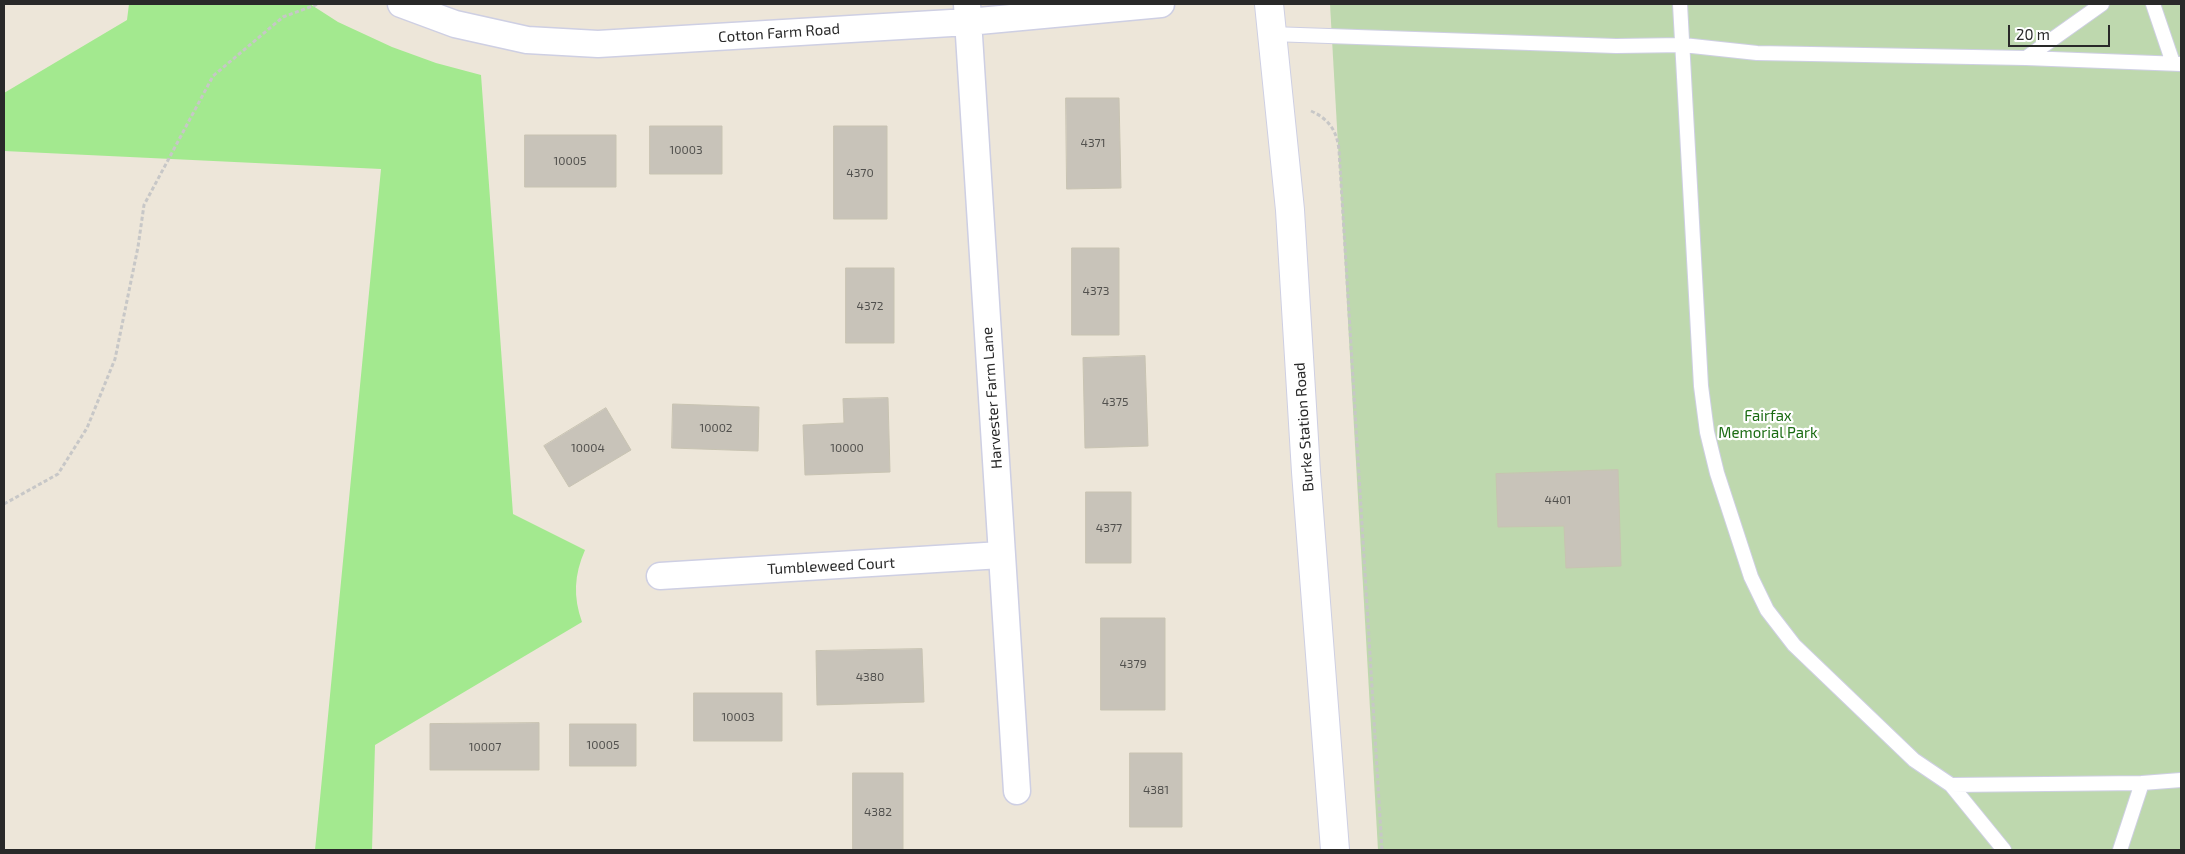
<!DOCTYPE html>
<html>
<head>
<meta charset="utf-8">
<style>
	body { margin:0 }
	#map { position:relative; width:2185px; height:854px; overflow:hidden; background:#ede6d9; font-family:"Exo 2",sans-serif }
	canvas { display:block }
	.frame { position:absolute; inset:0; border:5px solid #292929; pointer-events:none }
	.scale { position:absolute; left:2008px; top:25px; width:102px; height:22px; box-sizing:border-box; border:2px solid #292929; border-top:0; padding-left:6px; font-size:15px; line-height:18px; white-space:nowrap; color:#292929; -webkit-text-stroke:4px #fff; paint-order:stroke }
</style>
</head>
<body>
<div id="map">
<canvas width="2185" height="854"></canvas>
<div class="frame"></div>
<div class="scale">20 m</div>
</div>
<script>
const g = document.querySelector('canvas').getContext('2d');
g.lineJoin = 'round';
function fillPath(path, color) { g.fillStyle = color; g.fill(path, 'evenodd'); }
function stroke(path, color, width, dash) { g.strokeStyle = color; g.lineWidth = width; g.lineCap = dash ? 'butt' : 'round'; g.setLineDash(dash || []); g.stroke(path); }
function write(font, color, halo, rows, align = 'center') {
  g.font = font + ' "Exo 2",sans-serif'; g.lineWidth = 4.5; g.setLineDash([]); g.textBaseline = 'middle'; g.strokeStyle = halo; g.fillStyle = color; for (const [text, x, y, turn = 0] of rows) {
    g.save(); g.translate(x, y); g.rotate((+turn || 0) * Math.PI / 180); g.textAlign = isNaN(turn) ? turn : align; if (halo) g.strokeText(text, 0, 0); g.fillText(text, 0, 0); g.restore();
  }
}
const green = new Path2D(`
	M 129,4 L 310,4 L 338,22 L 392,47 L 436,63 L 481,75 L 513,514 L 585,550 C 574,575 573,597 582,622 L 375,745 L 372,850 L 315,850 L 381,169 L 4,151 L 4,93 L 127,20 Z`);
const cemetery = new Path2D(`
	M 1330,4 L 2181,4 L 2181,850 L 1378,850 Z`);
const building = new Path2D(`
	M 1066,98 L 1119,98 L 1121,188 L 1067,189 Z
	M 650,126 L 722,126 L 722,174 L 650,174 Z
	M 834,126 L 887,126 L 887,219 L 834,219 Z
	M 525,135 L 616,135 L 616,187 L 525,187 Z
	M 1072,248 L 1119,248 L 1119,335 L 1072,335 Z
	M 846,268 L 894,268 L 894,343 L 846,343 Z
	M 1145,356 L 1148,446 L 1085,448 L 1083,358 Z
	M 888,398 L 890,472 L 805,475 L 803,425 L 844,423 L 843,399 Z
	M 673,404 L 759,407 L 758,451 L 672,448 Z
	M 606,408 L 631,450 L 569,487 L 544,446 Z
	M 1618,470 L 1621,566 L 1566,568 L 1564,526 L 1498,527 L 1496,474 Z
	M 1086,492 L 1131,492 L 1131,563 L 1086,563 Z
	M 1101,618 L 1165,618 L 1165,710 L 1101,710 Z
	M 922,649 L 924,702 L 817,705 L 816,651 Z
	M 694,693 L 782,693 L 782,741 L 694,741 Z
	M 539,723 L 539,770 L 430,770 L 430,724 Z
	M 570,724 L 636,724 L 636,766 L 570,766 Z
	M 1130,753 L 1182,753 L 1182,827 L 1130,827 Z
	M 853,773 L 903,773 L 903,850 L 853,850 Z`);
const path = new Path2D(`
	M 1311,111 C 1329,119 1337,131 1339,150 L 1382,850
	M 4,504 L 58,474 L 87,428 L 115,359 L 138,247 L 144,205 L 213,76 L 283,17 L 318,4`);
const service = new Path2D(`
	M 1680,4 L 1701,386 L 1707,432 L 1717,473 L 1751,577 L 1767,610 L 1794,645 L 1914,760 L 1951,785 L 2004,850
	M 2153,4 L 2173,63
	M 1271,34 L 1616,46 L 1683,45 L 1757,53 L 2026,58 L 2102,4
	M 2026,58 L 2181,64
	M 1951,785 L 2142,783
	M 2120,850 L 2142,783 L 2181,780`);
const minor = new Path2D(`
	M 401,4 L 455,24 L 527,40 L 598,44 L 968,22 L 1161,4
	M 967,4 L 1017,791
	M 660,576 L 1001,555`);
const tertiary = new Path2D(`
	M 1269,4 L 1290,210 L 1306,472 L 1335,850`);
const numberNames = [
	["4371",1093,143],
	["10003",686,150],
	["10005",570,161],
	["4370",860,173],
	["4373",1096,291],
	["4372",870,306],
	["4375",1115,402],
	["10002",716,428],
	["10004",588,448],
	["10000",847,448],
	["4401",1558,500],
	["4377",1109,528],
	["4379",1133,664],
	["4380",870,677],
	["10003",738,717],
	["10005",603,745],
	["10007",485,747],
	["4381",1156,790],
	["4382",878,812]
];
const streetNames = [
	["Cotton Farm Road",779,33,-4],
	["Harvester Farm Lane",992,398,-94],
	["Burke Station Road",1304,427,-94],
	["Tumbleweed Court",831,566,-3]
];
const parkNames = [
	["Fairfax",1768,416],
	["Memorial Park",1768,433]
];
fillPath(green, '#a3e98f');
fillPath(cemetery, '#bed8ae');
fillPath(building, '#c8c3b9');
stroke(building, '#c8c3b2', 1);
stroke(service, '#cecfe3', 16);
stroke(minor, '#cecfe3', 29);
stroke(tertiary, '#cecfe3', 30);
stroke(path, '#c7c7c7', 3, [4, 2.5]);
stroke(service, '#fff', 14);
stroke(minor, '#fff', 26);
stroke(tertiary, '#fff', 28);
write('12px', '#51504d', null, numberNames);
write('15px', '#292929', '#fff', streetNames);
write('15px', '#1b6c13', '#fff', parkNames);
</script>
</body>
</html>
